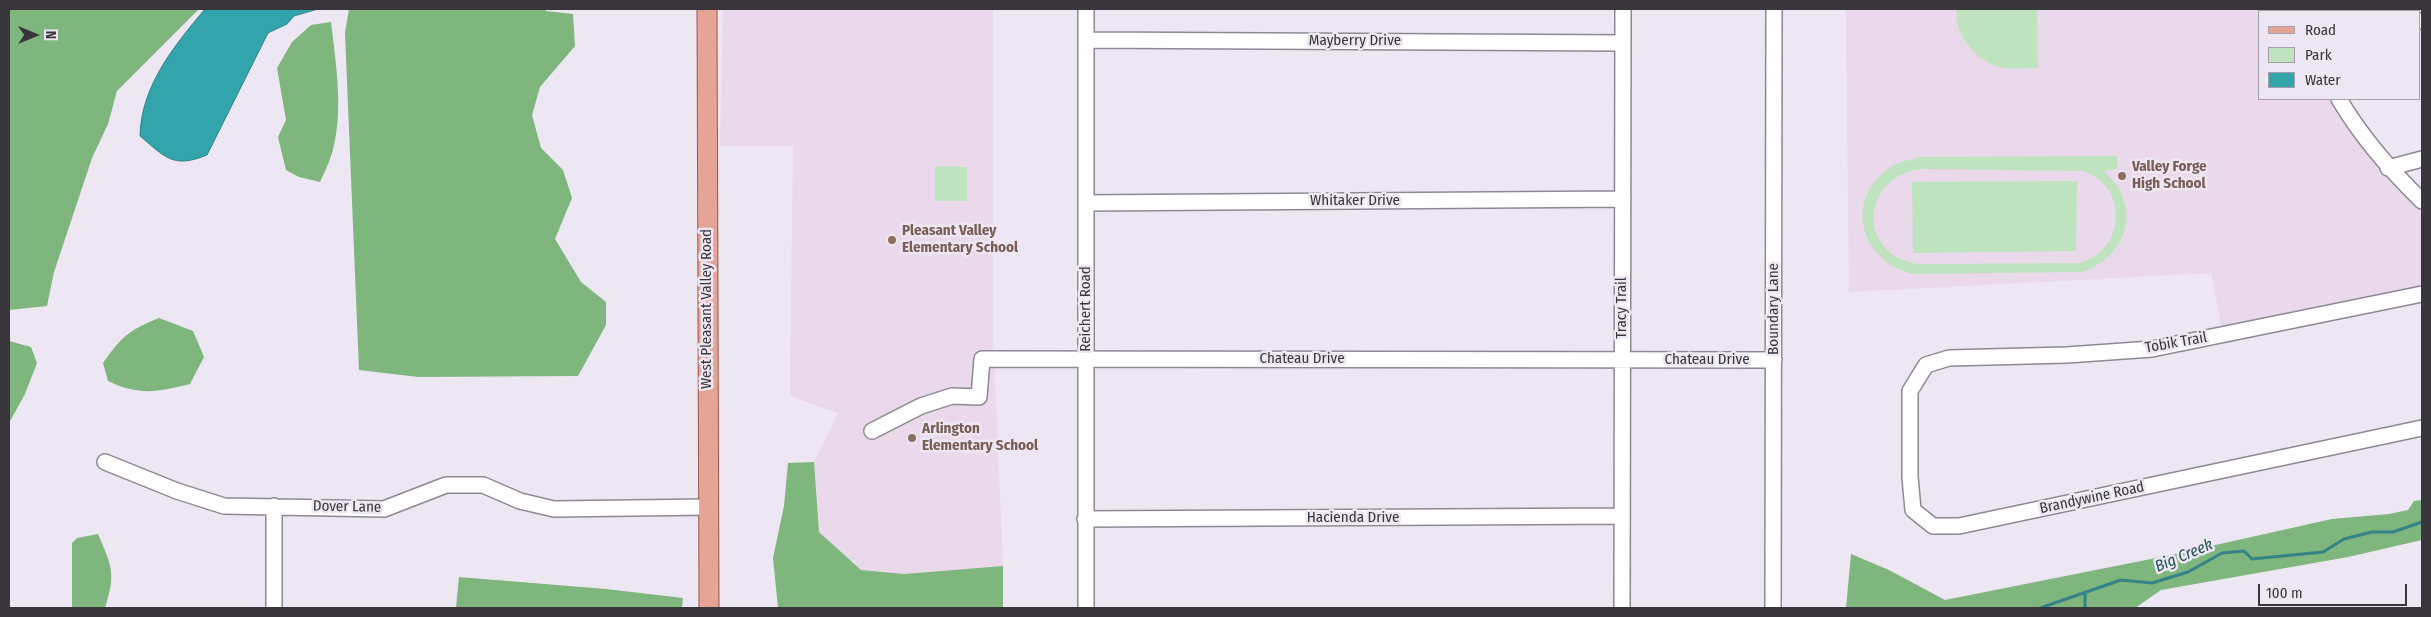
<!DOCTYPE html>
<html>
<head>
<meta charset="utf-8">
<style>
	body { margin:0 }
	#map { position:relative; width:2431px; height:617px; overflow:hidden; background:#ede6f3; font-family:"Fira Sans Condensed",sans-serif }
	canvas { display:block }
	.frame { position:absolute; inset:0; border:10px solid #39363b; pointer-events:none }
	.legend { position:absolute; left:2258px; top:10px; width:162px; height:90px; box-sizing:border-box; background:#ede6f3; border:1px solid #a5a0a9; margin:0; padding:6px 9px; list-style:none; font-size:15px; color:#39363b }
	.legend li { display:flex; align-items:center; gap:10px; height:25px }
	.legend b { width:25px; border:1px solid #a5a0a9 }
	.north { position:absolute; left:10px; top:10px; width:50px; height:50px; -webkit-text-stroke:4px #ede6f3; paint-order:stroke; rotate:90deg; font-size:14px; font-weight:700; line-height:20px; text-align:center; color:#39363b }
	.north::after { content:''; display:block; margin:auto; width:18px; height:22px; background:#39363b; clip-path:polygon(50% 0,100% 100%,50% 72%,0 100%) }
	.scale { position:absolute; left:2258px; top:584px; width:149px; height:22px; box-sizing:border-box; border:2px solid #39363b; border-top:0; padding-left:6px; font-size:15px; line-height:18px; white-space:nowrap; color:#39363b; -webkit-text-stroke:4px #ede6f3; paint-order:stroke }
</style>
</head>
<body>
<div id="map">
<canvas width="2431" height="617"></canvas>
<div class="frame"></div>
<ul class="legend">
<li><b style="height:6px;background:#e5a495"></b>Road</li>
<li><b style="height:14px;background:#c0e3bf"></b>Park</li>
<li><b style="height:14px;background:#32a4ab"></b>Water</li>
</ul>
<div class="north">N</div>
<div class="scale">100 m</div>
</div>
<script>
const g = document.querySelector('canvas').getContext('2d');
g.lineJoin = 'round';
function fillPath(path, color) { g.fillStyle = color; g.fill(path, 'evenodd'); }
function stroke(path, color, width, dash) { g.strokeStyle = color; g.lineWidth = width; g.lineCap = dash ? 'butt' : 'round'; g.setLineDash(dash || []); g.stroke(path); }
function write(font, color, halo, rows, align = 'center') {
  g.font = font + ' "Fira Sans Condensed",sans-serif'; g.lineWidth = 5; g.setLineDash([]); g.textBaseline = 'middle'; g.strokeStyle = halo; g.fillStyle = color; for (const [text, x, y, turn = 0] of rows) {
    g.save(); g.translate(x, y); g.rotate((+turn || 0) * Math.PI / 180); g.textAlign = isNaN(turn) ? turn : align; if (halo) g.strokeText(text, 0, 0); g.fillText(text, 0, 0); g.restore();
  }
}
const education = new Path2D(`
	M 723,9 L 993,9 L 993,334 L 1003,566 L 904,574 L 861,570 L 819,532 L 814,462 L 838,413 L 790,396 L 793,146 L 720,146 Z
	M 1846,9 L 2292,9 L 2294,11 L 2260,11 L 2260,99 L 2339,99 L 2422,201 L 2422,294 L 2223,334 L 2211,273 L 1849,292 Z`);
const green = new Path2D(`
	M 1957,9 L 2037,9 L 2038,68 C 2025,68 2011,70 1999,67 C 1977,62 1952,32 1957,9 Z
	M 2117,156 L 2117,169 L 2104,171 C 2110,178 2117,184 2121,193 C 2137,227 2116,261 2082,272 L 1913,274 C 1869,264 1844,213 1879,177 C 1885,171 1893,165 1901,162 C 1907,160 1915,160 1918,157 ZM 1921,169 L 2083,171 C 2129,186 2126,251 2079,263 L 1918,264 C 1857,255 1860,177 1921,169 Z
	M 935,166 L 967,167 L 967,201 L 935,201 Z
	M 2077,181 L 2076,251 L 1913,253 L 1912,182 Z`);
const forest = new Path2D(`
	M 9,9 L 199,9 L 117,91 L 108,124 L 92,158 L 54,272 L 47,306 L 9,310 Z
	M 349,9 L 545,9 L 546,11 L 573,14 L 575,46 L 540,87 L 532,115 L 541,148 L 563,170 L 572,198 L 555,239 L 581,282 L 606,302 L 606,325 L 578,376 L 418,377 L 359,370 L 345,33 Z
	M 331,22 C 336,65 344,111 332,153 C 329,163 324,173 320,182 L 299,177 L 286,170 L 278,137 L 286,120 L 277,68 L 292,42 L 311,25 Z
	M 159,318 L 193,331 L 204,357 L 190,384 C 158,392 139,396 108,381 L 103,363 C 121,337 129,330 159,318 Z
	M 9,341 L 31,347 L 37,363 L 25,394 L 9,423 Z
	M 814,462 L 819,532 L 861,570 L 904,574 L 1003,566 L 1003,608 L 778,608 L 773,558 L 784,506 L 788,463 Z
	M 2422,500 L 2422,540 L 2348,557 L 2161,590 L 2135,608 L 1846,608 L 1851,554 L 1889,570 L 1945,600 L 2166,556 L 2332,519 L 2389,514 L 2408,510 L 2414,501 Z
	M 98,534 C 112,567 116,573 105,608 L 72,608 L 72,543 L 77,538 Z
	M 459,577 L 606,589 L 683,598 L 682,608 L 456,608 Z`);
const water = new Path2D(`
	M 205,9 L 318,9 L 294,16 L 287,24 L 268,33 L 207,155 C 173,169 165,157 140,136 C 141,86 174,46 205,9 Z`);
const stream = new Path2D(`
	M 2085,593 L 2085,608
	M 2040,608 L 2121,580 L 2152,583 L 2188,572 L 2222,553 L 2244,551 L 2252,559 L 2323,552 L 2344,539 L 2372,532 L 2393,532 L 2422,522`);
const minor = new Path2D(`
	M 2292,9 L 2294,11
	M 2420,21 L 2422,21
	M 1086,40 L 1623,43
	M 2339,99 C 2362,138 2390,170 2422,201
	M 2388,168 L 2422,159
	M 1086,203 L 1623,199
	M 2422,294 L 2152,349 L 2067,355 L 1949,358 L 1926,365 L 1910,391 L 1910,477 L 1913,510 L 1933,526 L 1959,526 L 2422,428
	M 872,431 L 921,406 L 952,396 L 979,397 L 982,359 L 1774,360
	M 105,462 L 177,491 L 224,506 L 384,509 L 446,485 L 483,485 L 520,501 L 554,509 L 709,507
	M 1085,519 L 1622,516
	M 274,608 L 274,506
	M 1086,608 L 1086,9
	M 1622,608 L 1623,9
	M 1773,608 L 1774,9`);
const major = new Path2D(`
	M 707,9 L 709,608`);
const markers = [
	[2122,176,5,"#8d6e63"],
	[892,240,5,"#8d6e63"],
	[912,438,5,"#8d6e63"]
];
const streetNames = [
	["Mayberry Drive",1355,41],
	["Whitaker Drive",1355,201],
	["Tracy Trail",1622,308,-90],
	["West Pleasant Valley Road",707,309,-90],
	["Reichert Road",1086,309,-90],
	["Boundary Lane",1774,309,-90],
	["Tobik Trail",2176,343,-10],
	["Chateau Drive",1302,359],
	["Chateau Drive",1707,360],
	["Brandywine Road",2092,498,-12],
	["Dover Lane",347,507,1],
	["Hacienda Drive",1353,518]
];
const educationNames = [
	["Valley Forge",2132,167],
	["High School",2132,184],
	["Pleasant Valley",902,231],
	["Elementary School",902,248],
	["Arlington",922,429],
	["Elementary School",922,446]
];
const waterNames = [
	["Big Creek",2184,556,-23]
];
fillPath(education, '#e9d9eb');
fillPath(green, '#c0e3bf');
fillPath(forest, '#7eb67e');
fillPath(water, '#32a4ab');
stroke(water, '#348389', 1);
stroke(stream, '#348389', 3);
stroke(minor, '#8e8894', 18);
stroke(major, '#9d5648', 21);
stroke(minor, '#fff', 15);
stroke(major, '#e5a495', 19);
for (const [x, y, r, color] of markers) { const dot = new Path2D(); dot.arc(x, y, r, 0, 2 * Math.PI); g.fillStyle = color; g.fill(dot); stroke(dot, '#ede6f3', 2); }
write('15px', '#39363b', '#ede6f3', streetNames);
write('bold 15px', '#785e54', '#ede6f3', educationNames, 'left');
write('italic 16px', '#205053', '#ede6f3', waterNames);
</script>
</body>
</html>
